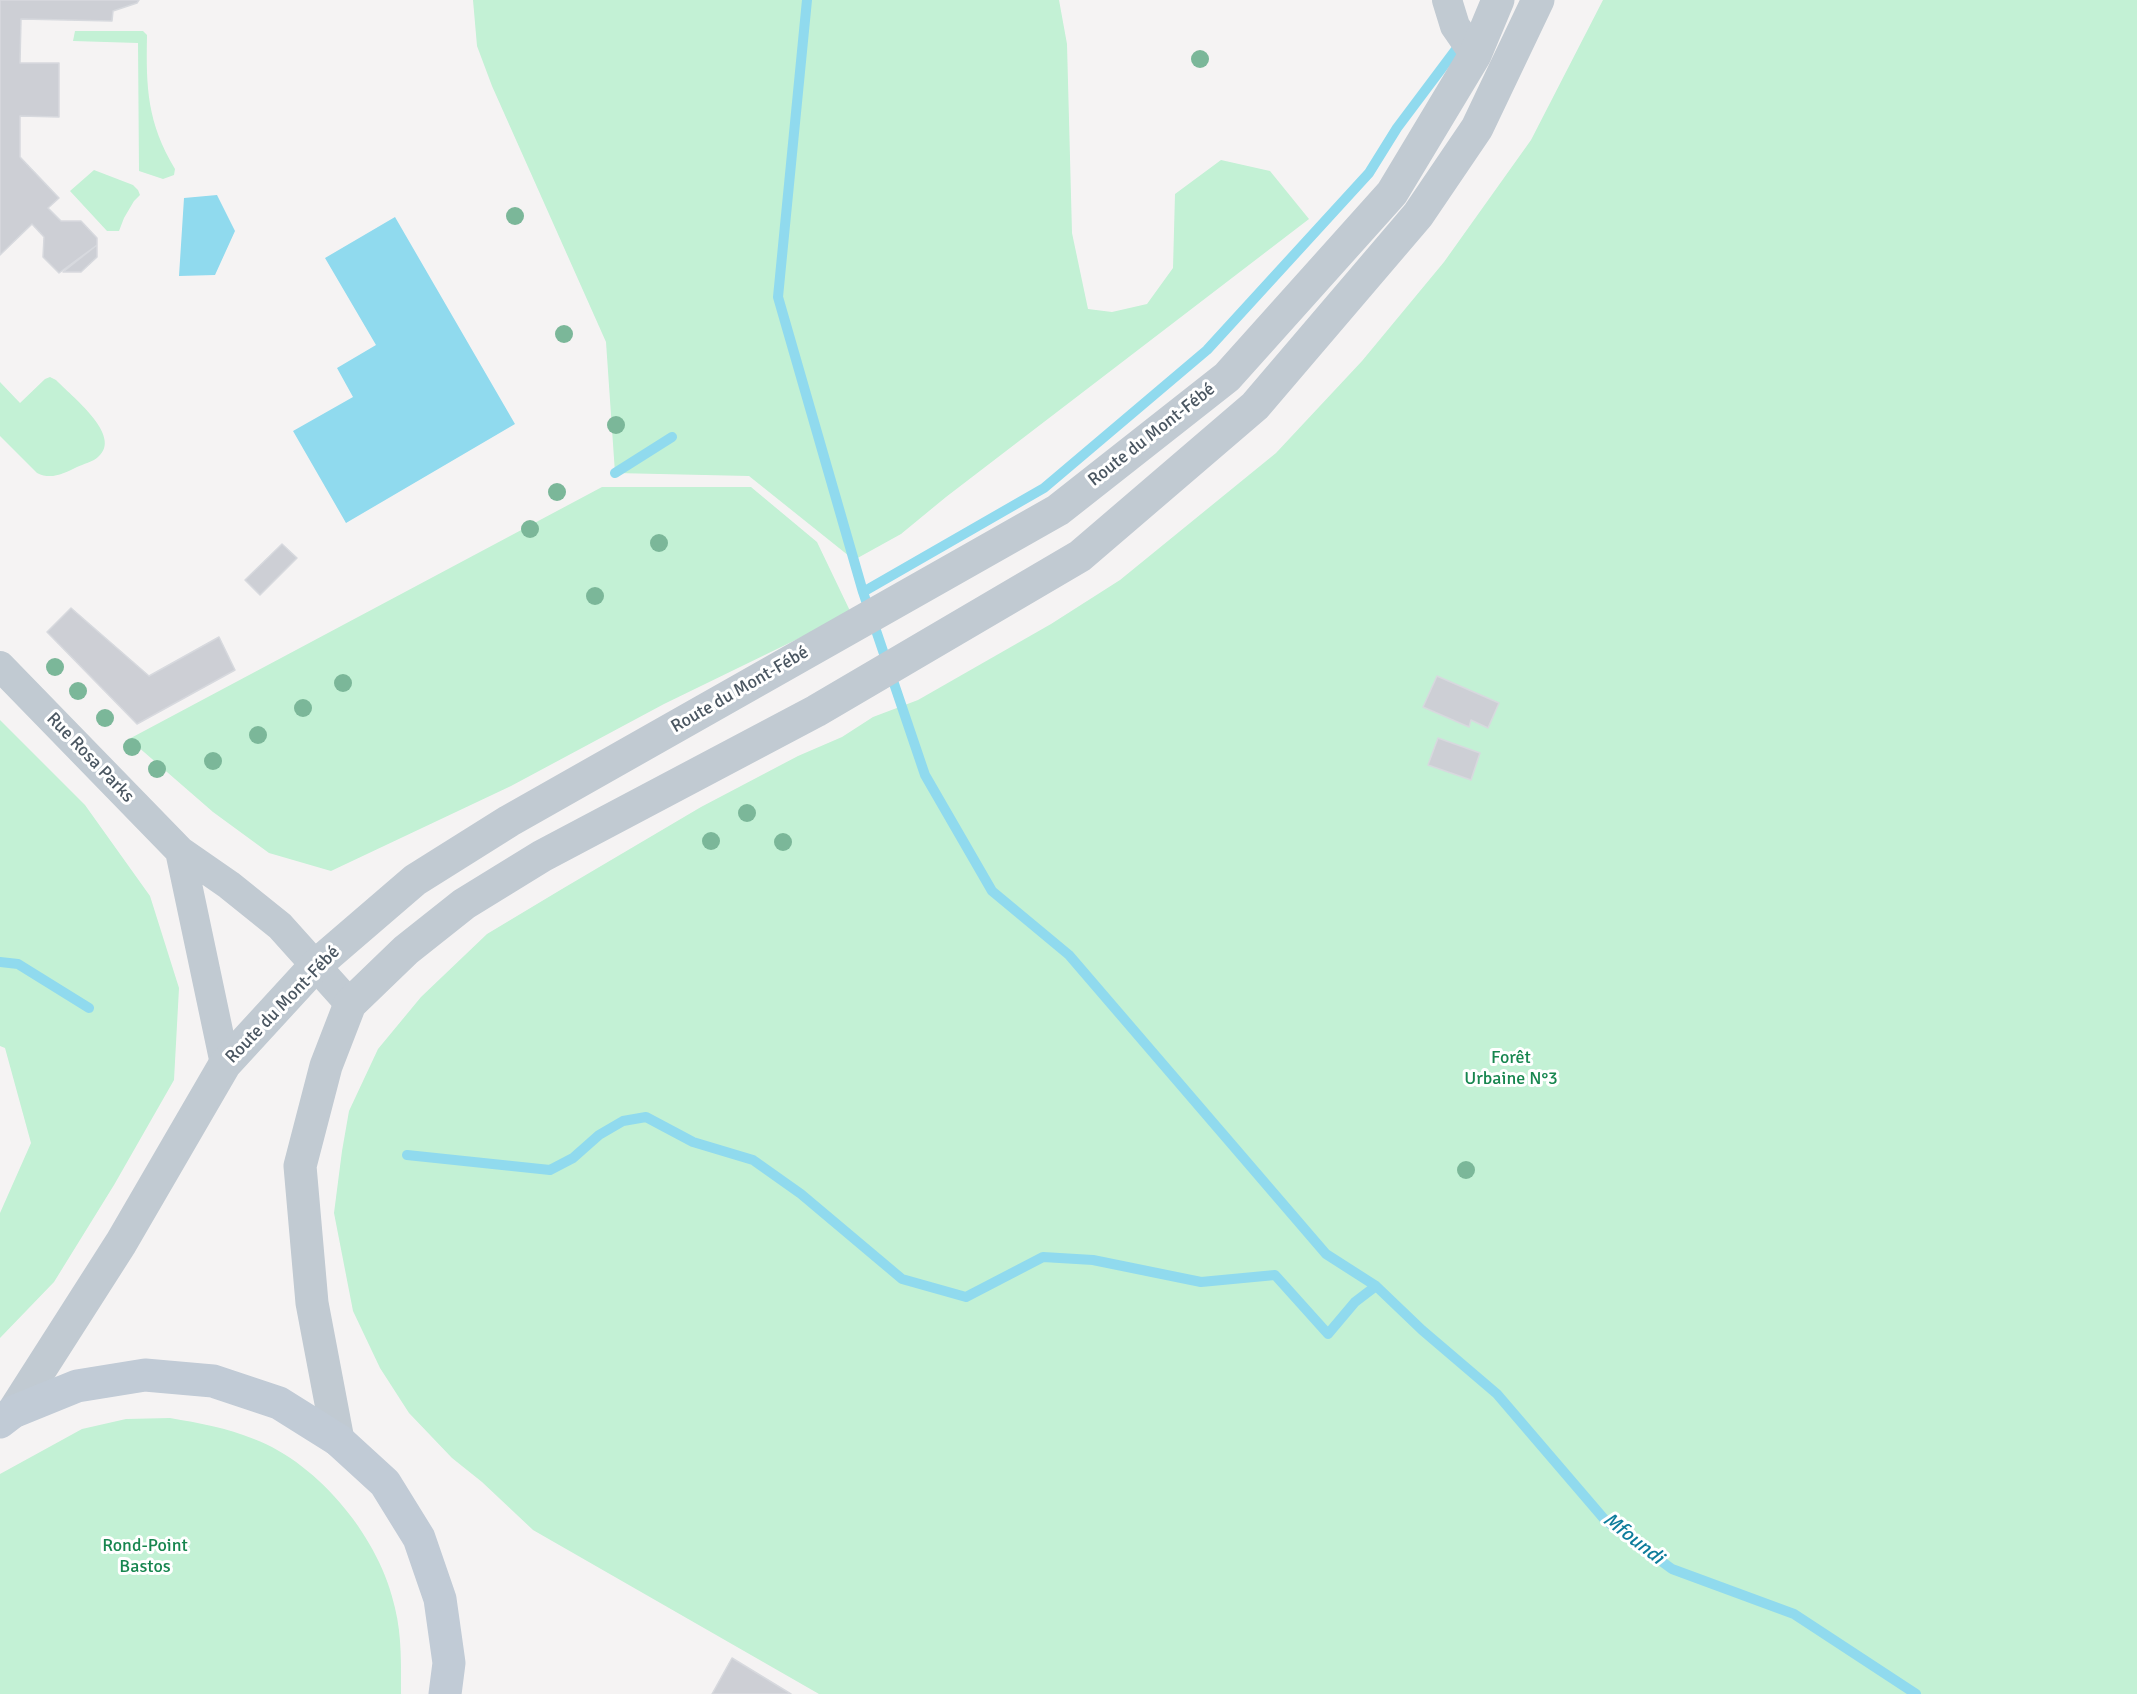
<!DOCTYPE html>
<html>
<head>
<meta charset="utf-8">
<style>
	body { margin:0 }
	canvas { display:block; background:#f5f3f3 }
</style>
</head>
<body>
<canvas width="2137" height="1694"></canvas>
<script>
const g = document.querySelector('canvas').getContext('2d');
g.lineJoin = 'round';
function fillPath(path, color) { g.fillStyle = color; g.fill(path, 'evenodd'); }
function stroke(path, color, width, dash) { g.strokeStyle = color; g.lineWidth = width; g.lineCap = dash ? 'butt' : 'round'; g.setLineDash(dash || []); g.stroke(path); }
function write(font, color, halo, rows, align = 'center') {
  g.font = font + ' Signika,sans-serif'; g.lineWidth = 6; g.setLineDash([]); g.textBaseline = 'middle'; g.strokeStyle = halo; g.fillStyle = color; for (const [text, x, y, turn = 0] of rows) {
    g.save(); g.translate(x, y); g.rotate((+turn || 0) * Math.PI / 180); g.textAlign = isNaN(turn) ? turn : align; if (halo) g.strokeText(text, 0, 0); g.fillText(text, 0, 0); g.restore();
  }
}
const green = new Path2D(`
	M 473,0 L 1059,0 L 1067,44 L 1072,233 L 1088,309 L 1112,312 L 1147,304 L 1173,268 L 1175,194 L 1221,160 L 1270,171 L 1309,219 L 946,497 L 901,534 L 854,560 L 749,476 L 615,473 L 606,342 L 492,86 L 477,46 Z
	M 1603,0 L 2137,0 L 2137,1694 L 819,1694 L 533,1530 L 482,1482 L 452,1458 L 409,1413 L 380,1368 L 353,1311 L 334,1213 L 342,1151 L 349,1111 L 378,1049 L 421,997 L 487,934 L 562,889 L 701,807 L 798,756 L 842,737 L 873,717 L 918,700 L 1051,624 L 1120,580 L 1276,453 L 1362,361 L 1444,262 L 1531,140 Z
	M 75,31 L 143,31 L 147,35 C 146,88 147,122 175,169 L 174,175 L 163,179 L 139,171 L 138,43 L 73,41 Z
	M 94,170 L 133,185 L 138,190 L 140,195 L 134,201 L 124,218 L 119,231 L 107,231 L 70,191 Z
	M 50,377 L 56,380 C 70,395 124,436 98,457 C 93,462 83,464 77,467 C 63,474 51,480 37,473 L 0,436 L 0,382 L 20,403 L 45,379 Z
	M 602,487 L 751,487 L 817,542 L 851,613 L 664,704 L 511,786 L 331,871 L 269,853 L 213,812 L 129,739 Z
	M 0,720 L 85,805 L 150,896 L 179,988 L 174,1080 L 114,1185 L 54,1282 L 0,1338 L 0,1213 L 31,1143 L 5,1048 L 0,1046 Z
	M 170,1418 C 199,1423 227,1428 254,1439 C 320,1464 381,1540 395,1608 C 402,1637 401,1665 401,1694 L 0,1694 L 0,1474 L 82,1429 L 126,1419 Z`);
const water = new Path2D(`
	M 217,195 L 235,231 L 215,275 L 179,276 L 184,198 Z
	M 395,217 L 515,424 L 346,523 L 293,431 L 353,397 L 337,368 L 376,345 L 325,258 Z`);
const stream = new Path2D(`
	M 807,0 L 778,297 L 863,592 L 925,775 L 992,891 L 1069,955 L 1326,1254 L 1376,1286 L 1422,1330 L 1497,1394 L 1605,1520 L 1672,1569 L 1794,1614 L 1916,1694
	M 615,473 L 672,437
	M 863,592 L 1044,488 L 1207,350 L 1369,173 L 1397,128 L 1463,40
	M 0,962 L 18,964 L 89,1008
	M 407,1155 L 550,1170 L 573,1158 L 599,1135 L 623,1121 L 646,1117 L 693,1142 L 753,1160 L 801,1194 L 902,1279 L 966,1297 L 1043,1257 L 1093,1260 L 1201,1282 L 1275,1275 L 1328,1334 L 1355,1302 L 1376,1286`);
const building = new Path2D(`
	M 0,0 L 139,0 L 137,3 L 113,11 L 112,21 L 21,19 L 20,63 L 59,63 L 59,117 L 20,116 L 20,157 L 59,198 L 48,208 L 61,221 L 81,221 L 97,238 L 97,245 L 59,273 L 43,257 L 44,237 L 32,224 L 0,255 Z
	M 97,245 L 97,257 L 81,272 L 63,272 Z
	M 282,544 L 297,558 L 260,595 L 245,580 Z
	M 71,608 L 149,676 L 219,637 L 235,670 L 137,724 L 47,632 Z
	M 1437,676 L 1499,703 L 1488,728 L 1471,720 L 1469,727 L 1423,707 Z
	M 1438,738 L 1480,753 L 1471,780 L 1428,765 Z
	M 732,1658 L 791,1694 L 712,1694 Z`);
const minor = new Path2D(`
	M 1447,0 L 1455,26 L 1475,55
	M 0,666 L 180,851 L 229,885 L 280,926 L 350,1004
	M 180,851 L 225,1064`);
const tertiary = new Path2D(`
	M 13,1412 L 121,1243 L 225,1064 L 315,966 L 415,880 L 509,821 L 1058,510 L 1227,377 L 1392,193 L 1475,55 L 1498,0
	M 338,1440 L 312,1303 L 300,1166 L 326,1066 L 350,1004 L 406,950 L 464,904 L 542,856 L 816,711 L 1080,556 L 1255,406 L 1418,215 L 1477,128 L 1538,0`);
const secondary = new Path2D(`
	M 0,1422 L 13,1412 L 77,1386 L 145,1375 L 213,1381 L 279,1403 L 338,1440 L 385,1483 L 419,1538 L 440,1599 L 449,1663 L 445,1694`);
const trees = [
	[1200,59],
	[515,216],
	[564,334],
	[616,425],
	[557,492],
	[530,529],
	[659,543],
	[595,596],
	[55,667],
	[343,683],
	[78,691],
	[303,708],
	[105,718],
	[258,735],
	[132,747],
	[213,761],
	[157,769],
	[747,813],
	[711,841],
	[783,842],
	[1466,1170]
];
const streetNames = [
	["Route du Mont-Fébé",1152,435,-38],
	["Route du Mont-Fébé",740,690,-30],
	["Rue Rosa Parks",90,758,46],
	["Route du Mont-Fébé",283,1005,-46]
];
const parkNames = [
	["Forêt",1511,1058],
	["Urbaine N°3",1511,1079],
	["Rond-Point",145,1546],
	["Bastos",145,1567]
];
const waterNames = [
	["Mfoundi",1633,1539,38]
];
fillPath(green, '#c3f1d5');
fillPath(water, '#90daee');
stroke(stream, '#90daee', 10);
fillPath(building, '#cdcfd5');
stroke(building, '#d7d9de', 1.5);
stroke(minor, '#c1cad2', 30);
stroke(tertiary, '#c1cad2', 33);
stroke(secondary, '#c1cbd6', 33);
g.fillStyle = '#7bb799';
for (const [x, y] of trees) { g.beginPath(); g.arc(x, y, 9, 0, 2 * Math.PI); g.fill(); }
write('18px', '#4a5661', '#fff', streetNames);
write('18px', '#17864f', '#fff', parkNames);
write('italic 20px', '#0c7c9b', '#fff', waterNames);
</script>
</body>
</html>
